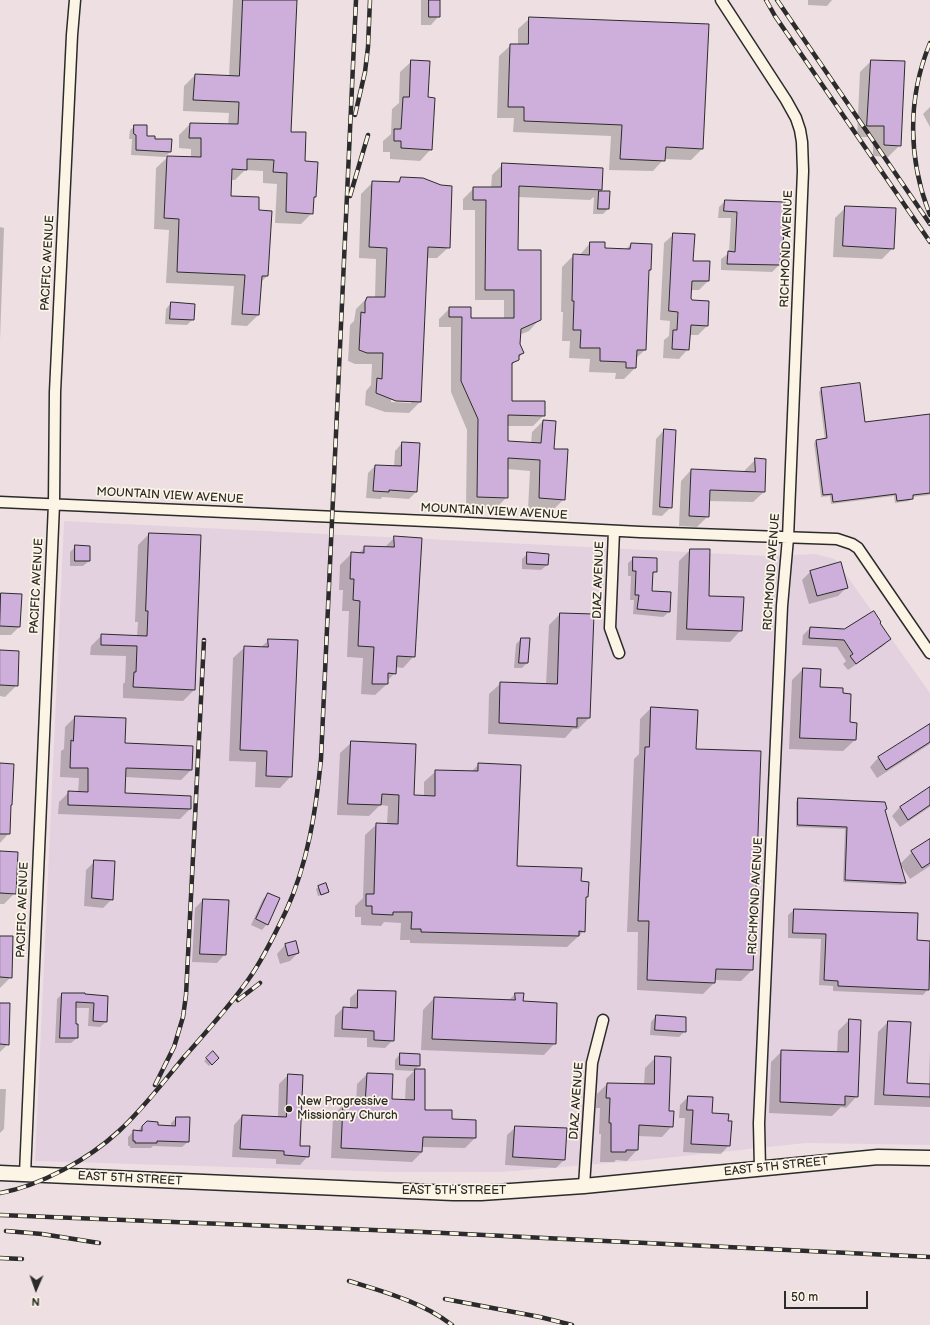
<!DOCTYPE html>
<html>
<head>
<meta charset="utf-8">
<style>
	body { margin:0 }
	#map { position:relative; width:930px; height:1325px; overflow:hidden; background:#eee0e2; font-family:"Balsamiq Sans",sans-serif }
	canvas { display:block }
	.north { position:absolute; left:16px; top:1269px; width:40px; height:40px; -webkit-text-stroke:3px #fcf5e5; paint-order:stroke; rotate:182deg; font-size:11px; font-weight:700; line-height:16px; text-align:center; color:#2b2b2b }
	.north::after { content:''; display:block; margin:auto; width:14px; height:18px; background:#2b2b2b; clip-path:polygon(50% 0,100% 100%,50% 72%,0 100%) }
	.scale { position:absolute; left:784px; top:1291px; width:84px; height:18px; box-sizing:border-box; border:2px solid #2b2b2b; border-top:0; padding-left:5px; font-size:12px; line-height:14px; white-space:nowrap; color:#2b2b2b; -webkit-text-stroke:3px #fcf5e5; paint-order:stroke }
</style>
</head>
<body>
<div id="map">
<canvas width="930" height="1325"></canvas>
<div class="north">N</div>
<div class="scale">50 m</div>
</div>
<script>
const g = document.querySelector('canvas').getContext('2d');
g.lineJoin = 'round';
function fillPath(path, color) { g.fillStyle = color; g.fill(path, 'evenodd'); }
function stroke(path, color, width, dash) { g.strokeStyle = color; g.lineWidth = width; g.lineCap = dash ? 'butt' : 'round'; g.setLineDash(dash || []); g.stroke(path); }
function write(font, color, halo, rows, align = 'center') {
  g.font = font + ' "Balsamiq Sans",sans-serif'; g.lineWidth = 3.5; g.setLineDash([]); g.textBaseline = 'middle'; g.strokeStyle = halo; g.fillStyle = color; for (const [text, x, y, turn = 0] of rows) {
    g.save(); g.translate(x, y); g.rotate((+turn || 0) * Math.PI / 180); g.textAlign = isNaN(turn) ? turn : align; if (halo) g.strokeText(text, 0, 0); g.fillText(text, 0, 0); g.restore();
  }
}
const built = new Path2D(`
	M 64,521 L 769,556 L 816,554 L 835,559 L 930,693 L 930,1145 L 806,1143 L 647,1160 L 502,1172 L 389,1172 L 35,1161 Z`);
const shadow = new Path2D(`
	M 233,0 L 296,0 L 290,133 L 304,162 L 315,197 L 313,200 L 312,213 L 301,224 L 275,223 L 277,184 L 263,183 L 263,171 L 245,170 L 235,180 L 230,180 L 230,197 L 267,276 L 260,283 L 258,315 L 247,326 L 231,325 L 234,286 L 166,283 L 169,230 L 154,229 L 156,168 L 168,157 L 191,158 L 191,149 L 179,148 L 179,135 L 190,124 L 228,125 L 229,113 L 183,111 L 184,86 L 195,75 L 229,76 Z
	M 421,0 L 439,0 L 439,16 L 431,25 L 421,25 Z
	M 808,0 L 832,0 L 827,6 L 808,5 Z
	M 530,18 L 702,149 L 691,160 L 664,159 L 653,171 L 609,170 L 611,136 L 513,132 L 514,118 L 497,118 L 499,56 L 511,45 L 518,45 L 518,29 Z
	M 412,61 L 427,98 L 431,149 L 420,161 L 390,159 L 390,152 L 383,152 L 383,141 L 391,134 L 392,109 L 399,103 L 400,72 Z
	M 871,61 L 900,145 L 888,157 L 873,156 L 873,137 L 857,137 L 860,72 Z
	M 930,107 L 930,127 L 923,114 Z
	M 135,126 L 146,137 L 154,140 L 170,152 L 165,157 L 131,155 L 132,139 L 129,139 L 130,130 Z
	M 503,164 L 601,190 L 599,192 L 609,192 L 608,209 L 603,214 L 593,214 L 594,197 L 590,200 L 518,197 L 517,251 L 540,319 L 529,331 L 519,335 L 519,344 L 523,353 L 511,366 L 511,402 L 544,415 L 533,426 L 507,426 L 507,442 L 531,444 L 532,432 L 543,421 L 553,450 L 564,499 L 553,510 L 528,509 L 530,471 L 507,469 L 507,497 L 496,508 L 466,508 L 467,430 L 451,392 L 451,327 L 439,327 L 439,319 L 450,308 L 470,319 L 504,319 L 504,300 L 475,300 L 475,210 L 463,210 L 463,199 L 474,188 L 491,188 L 492,175 Z
	M 401,178 L 441,186 L 449,247 L 437,258 L 427,258 L 420,402 L 409,413 L 385,412 L 365,405 L 366,391 L 371,385 L 372,364 L 355,364 L 348,361 L 350,325 L 354,321 L 356,309 L 367,298 L 375,298 L 376,259 L 359,258 L 361,194 L 373,182 L 396,183 ZM 391,400 L 411,401 L 411,403 L 391,402 Z
	M 725,201 L 780,248 L 779,265 L 772,272 L 721,270 L 721,259 L 729,253 L 731,218 L 718,218 L 719,207 Z
	M 846,207 L 893,248 L 882,259 L 833,257 L 835,218 Z
	M 0,227 L 4,228 L 0,340 Z
	M 674,234 L 692,261 L 708,281 L 699,290 L 691,290 L 690,298 L 691,301 L 708,302 L 707,326 L 698,335 L 689,335 L 688,349 L 679,359 L 663,358 L 664,340 L 669,336 L 670,321 L 660,320 L 664,243 Z
	M 590,243 L 604,249 L 625,250 L 631,244 L 650,269 L 648,272 L 645,350 L 635,359 L 635,368 L 624,379 L 615,379 L 616,373 L 589,372 L 590,359 L 569,358 L 570,341 L 562,341 L 563,312 L 561,312 L 562,267 L 574,255 L 579,256 Z
	M 171,303 L 193,319 L 187,325 L 165,324 L 166,309 Z
	M 821,389 L 864,423 L 930,415 L 930,495 L 912,497 L 909,501 L 895,503 L 894,496 L 831,504 L 830,496 L 821,497 L 814,443 L 816,441 L 825,440 L 819,392 Z
	M 664,430 L 671,507 L 662,516 L 652,515 L 656,439 Z
	M 402,443 L 416,492 L 409,499 L 382,497 L 381,499 L 366,498 L 368,473 L 375,466 L 394,467 L 395,451 Z
	M 756,459 L 764,492 L 753,502 L 709,501 L 708,516 L 697,527 L 679,526 L 681,481 L 691,470 L 745,472 L 745,470 Z
	M 149,534 L 200,536 L 194,690 L 183,701 L 123,698 L 123,684 L 125,682 L 126,656 L 90,655 L 91,646 L 102,635 L 137,636 L 138,622 L 135,622 L 138,545 Z
	M 395,537 L 414,656 L 403,668 L 395,667 L 395,673 L 387,681 L 387,684 L 375,695 L 361,694 L 363,658 L 347,657 L 349,611 L 342,611 L 343,590 L 339,590 L 340,565 L 352,553 L 358,554 L 365,547 L 384,548 Z
	M 76,546 L 89,561 L 83,566 L 70,566 L 70,552 Z
	M 690,550 L 708,597 L 741,630 L 730,642 L 676,640 L 679,561 Z
	M 528,553 L 548,555 L 547,565 L 541,570 L 522,569 L 522,559 Z
	M 634,558 L 656,571 L 652,575 L 651,592 L 670,593 L 669,612 L 663,617 L 633,614 L 634,600 L 630,600 L 631,576 L 628,576 L 628,563 Z
	M 811,571 L 847,587 L 838,596 L 809,604 L 802,580 Z
	M 1,594 L 19,627 L 11,635 L 0,635 L 0,596 Z
	M 560,614 L 589,718 L 578,729 L 573,729 L 565,738 L 488,734 L 489,694 L 501,683 L 546,685 L 549,625 Z
	M 878,623 L 890,639 L 883,646 L 848,670 L 843,664 L 846,661 L 837,647 L 802,645 L 803,635 L 810,628 L 845,630 Z
	M 521,639 L 527,663 L 522,668 L 514,668 L 516,644 Z
	M 269,640 L 291,776 L 280,788 L 255,787 L 256,762 L 229,761 L 233,658 L 245,647 L 261,647 Z
	M 0,651 L 17,685 L 5,697 L 0,696 Z
	M 803,669 L 849,723 L 855,740 L 843,751 L 789,749 L 792,680 Z
	M 651,708 L 752,970 L 741,981 L 715,980 L 714,983 L 703,994 L 637,990 L 638,932 L 627,932 L 634,759 L 639,754 L 640,719 Z
	M 75,717 L 124,744 L 192,747 L 191,770 L 181,780 L 125,777 L 124,794 L 190,809 L 180,819 L 58,814 L 59,802 L 69,792 L 78,793 L 79,778 L 60,777 L 61,751 L 64,749 L 65,727 Z
	M 930,725 L 930,744 L 877,778 L 870,767 L 878,758 Z
	M 352,742 L 413,796 L 424,796 L 424,782 L 436,771 L 471,772 L 479,764 L 516,867 L 580,882 L 587,896 L 585,898 L 584,931 L 567,947 L 410,943 L 410,940 L 400,940 L 401,923 L 384,922 L 381,926 L 361,925 L 361,917 L 355,917 L 355,906 L 363,898 L 365,835 L 377,824 L 387,824 L 388,806 L 380,805 L 369,816 L 337,815 L 340,753 Z
	M 930,788 L 930,807 L 900,827 L 892,816 L 900,807 Z
	M 798,799 L 884,810 L 905,883 L 902,885 L 843,882 L 845,829 L 796,827 L 796,802 Z
	M 0,822 L 9,833 L 0,843 Z
	M 930,841 L 930,866 L 910,879 L 900,864 L 912,852 Z
	M 0,852 L 15,893 L 4,904 L 0,904 Z
	M 95,861 L 112,899 L 103,908 L 84,906 L 86,870 Z
	M 319,887 L 328,892 L 325,894 L 318,896 L 316,889 Z
	M 268,894 L 267,924 L 262,930 L 251,925 L 263,899 Z
	M 203,900 L 228,901 L 225,954 L 217,963 L 192,962 L 195,908 Z
	M 794,910 L 917,914 L 916,941 L 930,942 L 928,989 L 923,995 L 833,991 L 833,986 L 819,985 L 821,939 L 788,938 L 788,915 Z
	M 0,937 L 11,977 L 0,988 Z
	M 295,942 L 298,953 L 290,961 L 280,964 L 277,954 L 285,945 Z
	M 358,991 L 395,992 L 393,1040 L 385,1048 L 367,1047 L 367,1038 L 334,1037 L 335,1016 L 343,1008 L 350,1009 L 350,998 Z
	M 62,994 L 107,997 L 106,1022 L 100,1027 L 88,1026 L 89,1008 L 75,1008 L 75,1025 L 77,1025 L 77,1038 L 71,1043 L 55,1043 L 57,999 Z
	M 515,994 L 555,1043 L 544,1055 L 421,1050 L 423,1010 L 434,998 L 508,1001 Z
	M 0,1004 L 8,1044 L 0,1052 Z
	M 656,1016 L 685,1031 L 679,1037 L 650,1035 L 651,1022 Z
	M 849,1020 L 857,1096 L 846,1108 L 841,1107 L 832,1116 L 769,1113 L 771,1062 L 782,1051 L 837,1053 L 838,1031 Z
	M 888,1022 L 906,1084 L 929,1084 L 930,1049 L 930,1107 L 874,1105 L 878,1032 Z
	M 213,1053 L 218,1058 L 209,1066 L 204,1061 Z
	M 400,1054 L 419,1055 L 419,1066 L 415,1070 L 424,1111 L 451,1120 L 475,1138 L 465,1148 L 422,1147 L 422,1152 L 412,1162 L 331,1158 L 333,1115 L 343,1105 L 356,1106 L 357,1084 L 367,1074 L 391,1100 L 405,1101 L 406,1079 L 414,1071 L 395,1070 L 395,1060 Z
	M 656,1057 L 672,1126 L 662,1137 L 638,1136 L 637,1150 L 627,1161 L 616,1160 L 614,1162 L 600,1162 L 601,1134 L 599,1134 L 600,1108 L 596,1108 L 597,1094 L 607,1084 L 644,1085 L 645,1068 Z
	M 288,1075 L 302,1076 L 299,1147 L 308,1156 L 300,1165 L 276,1164 L 276,1159 L 232,1157 L 234,1125 L 242,1116 L 278,1118 L 279,1084 Z
	M 0,1089 L 6,1089 L 4,1129 L 0,1133 Z
	M 688,1097 L 711,1114 L 729,1145 L 721,1154 L 683,1152 L 685,1118 L 679,1118 L 680,1105 Z
	M 176,1118 L 188,1142 L 182,1147 L 153,1146 L 151,1148 L 130,1148 L 130,1146 L 128,1146 L 128,1137 L 134,1131 L 137,1132 L 142,1126 L 171,1127 L 171,1123 Z
	M 516,1127 L 564,1160 L 556,1168 L 505,1165 L 507,1135 Z`);
const building = new Path2D(`
	M 243,0 L 297,0 L 291,132 L 306,132 L 305,161 L 318,162 L 316,197 L 314,197 L 313,214 L 286,212 L 287,173 L 273,172 L 274,160 L 247,159 L 247,170 L 232,169 L 231,196 L 259,197 L 259,210 L 272,211 L 268,276 L 262,276 L 259,315 L 242,314 L 245,275 L 177,272 L 179,219 L 164,218 L 167,156 L 201,157 L 201,138 L 189,138 L 190,123 L 238,124 L 239,102 L 193,100 L 195,74 L 239,76 Z
	M 429,0 L 440,0 L 440,17 L 429,17 Z
	M 529,17 L 709,24 L 703,149 L 666,147 L 665,161 L 620,159 L 622,125 L 524,121 L 524,107 L 508,107 L 510,44 L 528,44 Z
	M 411,60 L 430,61 L 428,97 L 435,98 L 432,150 L 401,148 L 401,141 L 394,141 L 394,129 L 401,129 L 403,97 L 409,97 Z
	M 871,60 L 905,61 L 901,146 L 884,145 L 884,126 L 867,126 Z
	M 134,125 L 147,125 L 147,136 L 155,136 L 155,139 L 172,139 L 171,152 L 136,150 L 136,135 L 134,134 Z
	M 502,163 L 603,168 L 602,190 L 519,186 L 518,250 L 541,250 L 541,320 L 521,329 L 520,344 L 524,353 L 519,355 L 519,360 L 512,363 L 512,401 L 545,401 L 545,416 L 508,415 L 508,441 L 541,443 L 543,420 L 556,421 L 554,449 L 568,449 L 565,500 L 539,498 L 540,460 L 508,458 L 508,498 L 477,497 L 478,419 L 461,381 L 462,317 L 449,317 L 449,307 L 471,307 L 471,318 L 514,318 L 514,290 L 485,290 L 486,200 L 473,200 L 473,187 L 501,187 Z
	M 401,177 L 423,178 L 441,185 L 452,186 L 450,248 L 428,247 L 421,402 L 396,401 L 376,393 L 377,378 L 382,379 L 383,353 L 367,353 L 359,350 L 361,312 L 365,313 L 365,302 L 367,297 L 385,297 L 387,248 L 369,247 L 372,181 L 399,182 Z
	M 599,191 L 610,191 L 609,209 L 598,209 Z
	M 725,200 L 785,202 L 783,247 L 781,247 L 780,265 L 727,264 L 728,251 L 735,252 L 737,212 L 724,211 Z
	M 845,206 L 896,208 L 894,249 L 843,246 Z
	M 673,233 L 695,234 L 693,261 L 710,261 L 709,281 L 692,281 L 691,298 L 692,300 L 709,301 L 708,326 L 691,325 L 689,350 L 672,349 L 673,330 L 677,330 L 678,312 L 669,311 Z
	M 590,242 L 605,242 L 605,248 L 630,249 L 631,243 L 652,244 L 651,270 L 649,270 L 646,350 L 637,350 L 636,368 L 626,368 L 626,362 L 600,361 L 600,348 L 580,348 L 581,330 L 573,330 L 574,301 L 572,301 L 573,254 L 589,255 Z
	M 171,302 L 195,304 L 194,320 L 170,319 Z
	M 860,383 L 865,422 L 930,414 L 930,493 L 913,495 L 913,499 L 897,501 L 896,494 L 833,502 L 832,494 L 823,495 L 816,440 L 827,438 L 821,388 Z
	M 664,429 L 676,430 L 672,508 L 660,507 Z
	M 402,442 L 420,443 L 417,492 L 389,490 L 389,492 L 373,491 L 375,465 L 401,466 Z
	M 755,458 L 766,459 L 765,492 L 710,490 L 709,517 L 689,516 L 691,469 L 755,472 Z
	M 149,533 L 201,535 L 195,690 L 133,687 L 134,672 L 136,672 L 137,646 L 101,645 L 101,634 L 147,636 L 148,611 L 146,611 Z
	M 394,536 L 422,538 L 415,657 L 397,656 L 396,674 L 388,673 L 388,684 L 372,684 L 374,647 L 358,646 L 360,601 L 353,600 L 354,579 L 350,579 L 351,552 L 364,553 L 364,546 L 394,547 Z
	M 75,545 L 90,546 L 90,561 L 75,561 Z
	M 690,549 L 710,549 L 709,596 L 744,597 L 742,631 L 687,629 Z
	M 527,552 L 549,554 L 548,565 L 527,564 Z
	M 633,557 L 657,558 L 657,572 L 653,572 L 652,591 L 671,592 L 670,612 L 637,609 L 639,595 L 635,595 L 636,571 L 633,571 Z
	M 841,562 L 848,588 L 817,596 L 810,571 Z
	M 1,593 L 22,594 L 20,627 L 0,626 Z
	M 874,611 L 881,622 L 880,623 L 891,639 L 856,664 L 850,656 L 853,654 L 844,640 L 809,638 L 810,627 L 844,629 Z
	M 560,613 L 594,614 L 590,718 L 577,718 L 577,727 L 499,723 L 500,682 L 557,684 Z
	M 521,638 L 530,638 L 528,663 L 519,663 Z
	M 268,639 L 298,640 L 292,777 L 266,776 L 267,751 L 240,750 L 244,646 L 268,647 Z
	M 0,650 L 19,651 L 18,686 L 0,685 Z
	M 803,668 L 821,669 L 820,687 L 843,688 L 843,693 L 851,694 L 850,722 L 857,723 L 856,740 L 800,738 Z
	M 651,707 L 698,710 L 696,749 L 761,751 L 753,970 L 716,969 L 715,983 L 647,980 L 649,921 L 638,921 L 645,747 L 649,747 Z
	M 75,716 L 126,718 L 125,743 L 193,746 L 192,770 L 126,768 L 125,793 L 191,796 L 191,809 L 68,805 L 68,791 L 88,792 L 88,768 L 70,768 L 71,740 L 73,741 Z
	M 930,724 L 930,742 L 886,770 L 878,757 Z
	M 351,741 L 416,744 L 414,795 L 435,796 L 435,770 L 478,771 L 478,763 L 521,765 L 517,866 L 582,868 L 581,881 L 589,882 L 588,897 L 586,897 L 585,932 L 579,931 L 579,936 L 421,932 L 421,929 L 411,929 L 412,912 L 393,912 L 393,915 L 372,914 L 372,906 L 366,906 L 366,894 L 374,894 L 376,823 L 398,824 L 399,795 L 382,794 L 381,805 L 348,804 Z
	M 0,763 L 14,764 L 12,805 L 11,805 L 10,834 L 0,834 Z
	M 930,787 L 930,805 L 908,820 L 900,807 Z
	M 798,798 L 885,802 L 887,809 L 885,810 L 906,883 L 845,880 L 847,827 L 798,825 Z
	M 930,839 L 930,863 L 922,868 L 911,851 Z
	M 0,851 L 18,852 L 16,894 L 0,893 Z
	M 94,860 L 115,861 L 113,900 L 92,898 Z
	M 326,883 L 329,892 L 321,895 L 318,886 Z
	M 268,893 L 280,898 L 268,925 L 256,919 Z
	M 203,899 L 229,900 L 226,955 L 200,954 Z
	M 794,909 L 918,913 L 917,940 L 930,941 L 929,990 L 838,986 L 838,981 L 824,980 L 826,934 L 793,933 Z
	M 0,936 L 13,936 L 12,978 L 0,977 Z
	M 296,941 L 299,953 L 288,956 L 285,944 Z
	M 358,990 L 396,991 L 394,1041 L 374,1040 L 374,1031 L 342,1029 L 343,1007 L 357,1008 Z
	M 62,993 L 85,993 L 85,994 L 108,996 L 107,1022 L 93,1021 L 94,1003 L 76,1002 L 76,1024 L 78,1024 L 78,1038 L 60,1038 Z
	M 515,993 L 524,993 L 523,1001 L 557,1003 L 556,1044 L 432,1039 L 434,997 L 515,1000 Z
	M 0,1003 L 10,1003 L 9,1045 L 0,1044 Z
	M 656,1015 L 686,1017 L 686,1032 L 655,1030 Z
	M 849,1019 L 861,1020 L 858,1097 L 845,1096 L 845,1105 L 780,1102 L 781,1050 L 848,1052 Z
	M 888,1021 L 911,1022 L 907,1083 L 930,1084 L 930,1097 L 884,1095 Z
	M 213,1051 L 219,1058 L 212,1065 L 206,1058 Z
	M 400,1053 L 420,1054 L 420,1066 L 400,1065 Z
	M 655,1056 L 671,1057 L 669,1111 L 674,1111 L 673,1127 L 639,1125 L 638,1150 L 626,1150 L 626,1152 L 611,1152 L 611,1123 L 609,1123 L 610,1098 L 606,1098 L 607,1083 L 654,1084 Z
	M 415,1069 L 425,1069 L 425,1110 L 452,1110 L 452,1119 L 476,1120 L 476,1138 L 423,1137 L 422,1152 L 341,1148 L 343,1104 L 365,1105 L 367,1073 L 393,1074 L 392,1099 L 414,1100 Z
	M 288,1074 L 303,1075 L 300,1146 L 310,1146 L 309,1157 L 284,1155 L 284,1151 L 240,1149 L 242,1115 L 286,1117 Z
	M 688,1096 L 713,1097 L 712,1113 L 729,1114 L 728,1121 L 732,1121 L 730,1146 L 691,1144 L 693,1110 L 687,1110 Z
	M 176,1117 L 190,1117 L 189,1142 L 157,1141 L 157,1143 L 135,1143 L 135,1141 L 133,1141 L 133,1130 L 142,1131 L 142,1126 L 147,1121 L 158,1122 L 158,1125 L 175,1126 Z
	M 515,1126 L 567,1128 L 565,1160 L 513,1157 Z`);
const minor = new Path2D(`
	M 721,0 L 786,100 L 796,118 L 800,130 L 802,142 L 803,171 L 788,538 L 782,606 L 759,1123 L 760,1169
	M 0,502 L 449,522 L 640,532 L 837,539 L 852,544 L 858,548 L 930,653
	M 614,531 L 610,628 L 619,653
	M 25,1174 L 54,504 L 55,392 L 72,35 L 75,0
	M 584,1186 L 592,1063 L 603,1020`);
const secondary = new Path2D(`
	M 0,1173 L 453,1193 L 481,1193 L 584,1186 L 878,1157 L 930,1158`);
const rail = new Path2D(`
	M 766,0 L 775,16 L 930,242
	M 777,0 L 930,224
	M 930,43 C 907,98 908,160 930,215
	M 355,115 L 365,72 L 368,47 L 370,0
	M 350,196 L 368,135
	M 238,1000 L 260,983
	M 155,1085 L 174,1047 L 183,1017 L 186,995 L 204,640
	M 0,1193 C 40,1186 89,1159 119,1131 C 143,1109 164,1081 185,1056 C 207,1031 229,1007 248,980 C 262,961 276,932 286,911 C 308,863 316,810 321,759 L 356,0
	M 0,1215 L 423,1232 L 930,1257
	M 6,1231 L 42,1234 L 99,1243
	M 0,1258 L 22,1259
	M 349,1281 C 385,1292 422,1302 452,1325
	M 445,1299 L 540,1317 L 572,1325`);
const markers = [
	[289,1109,4,"#2b2b2b"]
];
const streetNames = [
	["RICHMOND AVENUE",787,249,-88],
	["PACIFIC AVENUE",48,263,-87],
	["MOUNTAIN VIEW AVENUE",170,496,3],
	["MOUNTAIN VIEW AVENUE",494,512,3],
	["RICHMOND AVENUE",772,572,-86],
	["DIAZ AVENUE",599,580,-88],
	["PACIFIC AVENUE",37,586,-87],
	["RICHMOND AVENUE",756,896,-87],
	["PACIFIC AVENUE",23,910,-88],
	["DIAZ AVENUE",577,1101,-86],
	["EAST 5TH STREET",776,1167,-6],
	["EAST 5TH STREET",130,1179,3],
	["EAST 5TH STREET",454,1191]
];
const poiNames = [
	["New Progressive",297,1102],
	["Missionary Church",297,1116]
];
fillPath(built, '#e4d1e0');
fillPath(shadow, '#0003');
fillPath(building, '#ceaeda');
stroke(building, '#2b2b2b', 1);
stroke(minor, '#2b2b2b', 13);
stroke(secondary, '#2b2b2b', 17);
stroke(minor, '#fcf5e5', 10);
stroke(secondary, '#fcf5e5', 14);
stroke(rail, '#2b2b2b', 4.5);
stroke(rail, '#fcf5e5', 3, [9]);
for (const [x, y, r, color] of markers) { const dot = new Path2D(); dot.arc(x, y, r, 0, 2 * Math.PI); g.fillStyle = color; g.fill(dot); stroke(dot, '#fcf5e5', 1.5); }
write('12px', '#2b2b2b', '#fcf5e5', streetNames);
write('12px', '#2b2b2b', '#fcf5e5', poiNames, 'left');
</script>
</body>
</html>
